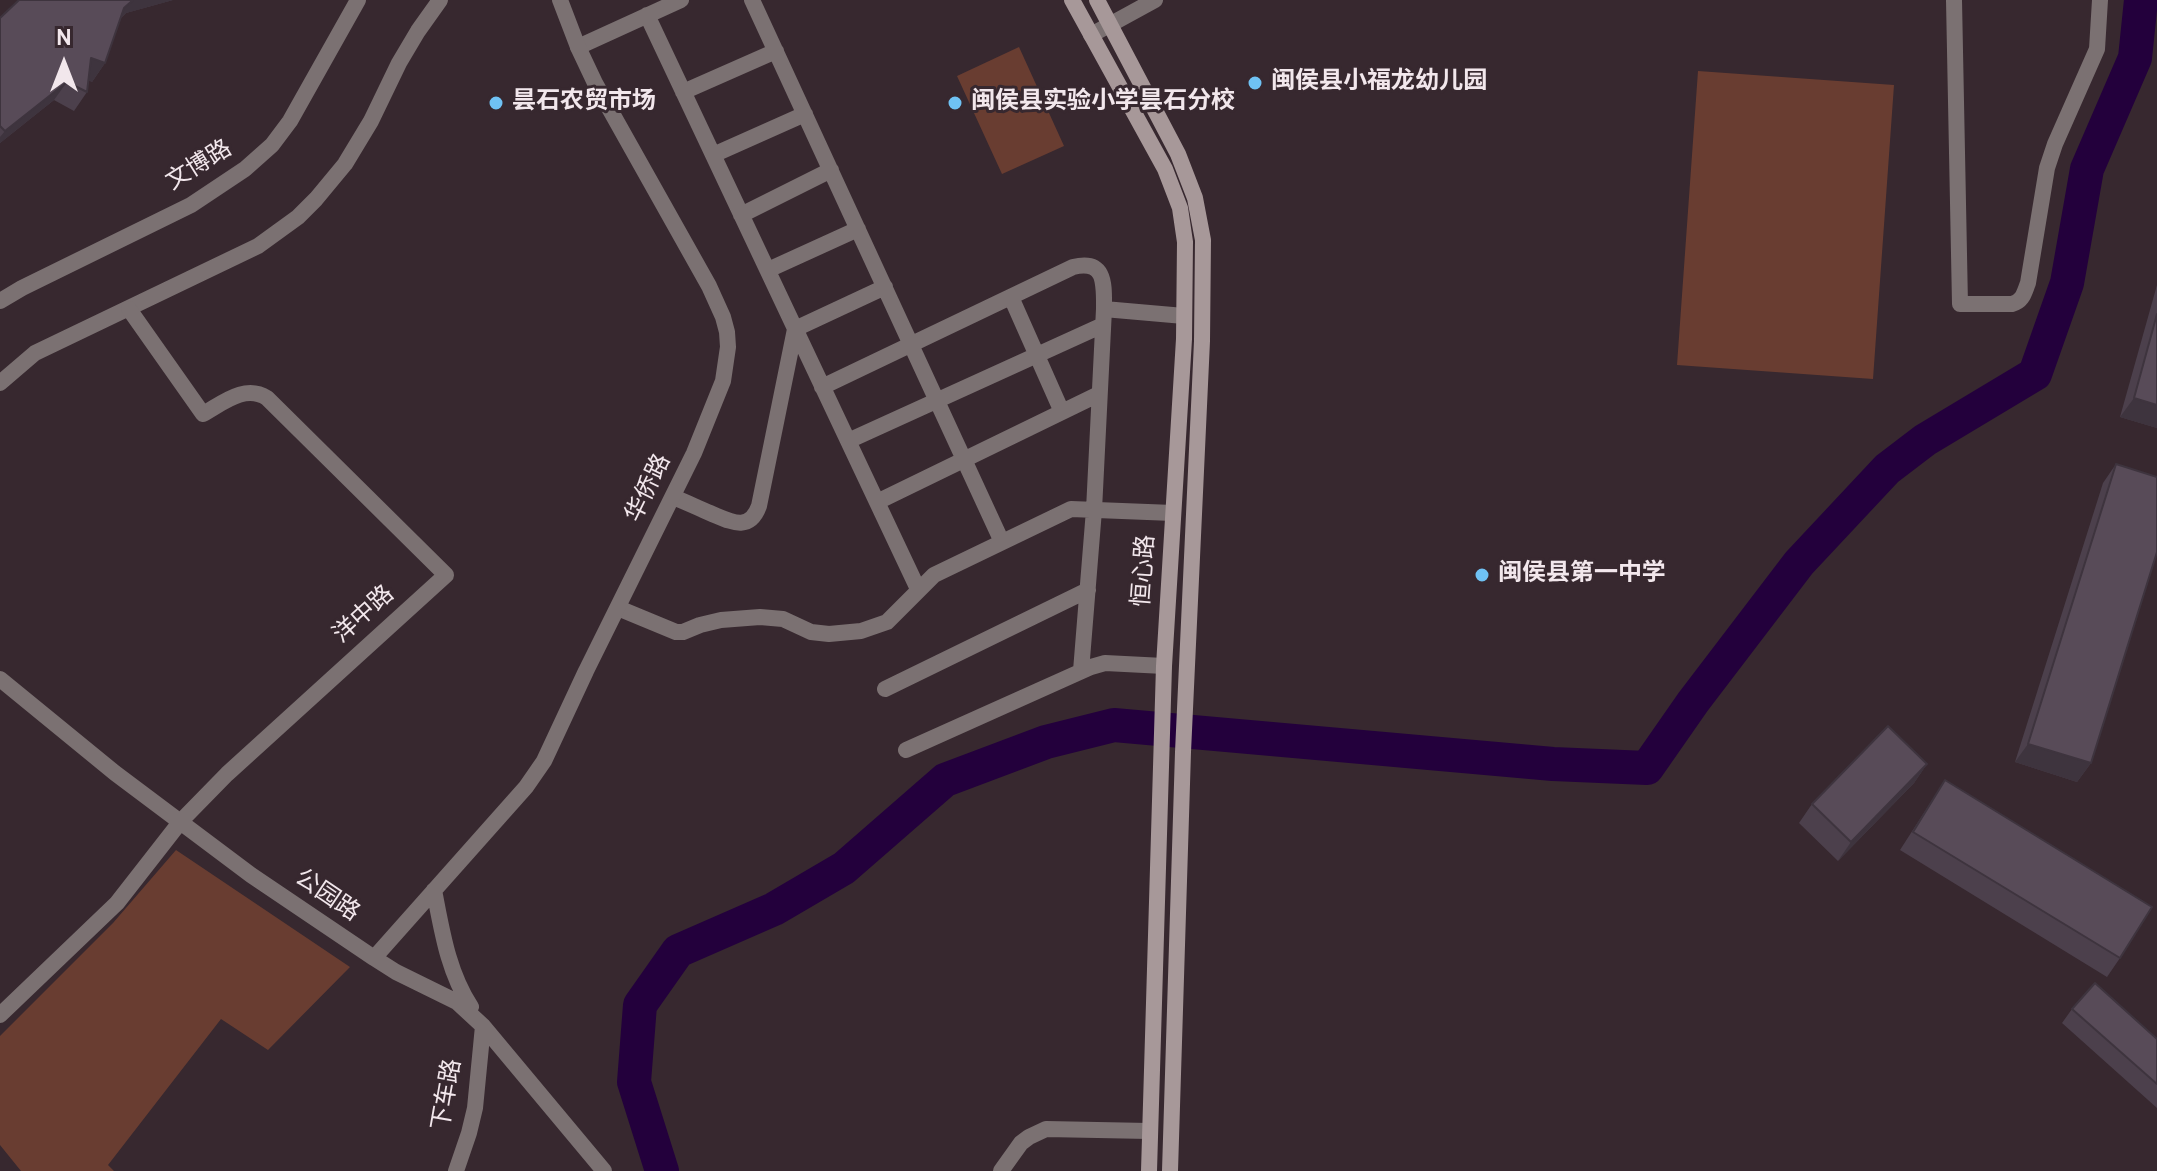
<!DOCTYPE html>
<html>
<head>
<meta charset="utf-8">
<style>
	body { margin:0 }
	#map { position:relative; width:2157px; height:1171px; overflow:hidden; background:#37282f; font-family:Overpass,sans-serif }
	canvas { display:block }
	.north { position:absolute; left:24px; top:24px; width:80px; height:80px; -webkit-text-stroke:6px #37282f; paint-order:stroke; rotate:0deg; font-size:22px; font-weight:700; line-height:32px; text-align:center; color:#f2e7ec }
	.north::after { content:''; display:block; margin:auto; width:28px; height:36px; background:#f2e7ec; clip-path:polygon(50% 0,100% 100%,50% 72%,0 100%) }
</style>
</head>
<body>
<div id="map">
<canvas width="2157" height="1171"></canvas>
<div class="north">N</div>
</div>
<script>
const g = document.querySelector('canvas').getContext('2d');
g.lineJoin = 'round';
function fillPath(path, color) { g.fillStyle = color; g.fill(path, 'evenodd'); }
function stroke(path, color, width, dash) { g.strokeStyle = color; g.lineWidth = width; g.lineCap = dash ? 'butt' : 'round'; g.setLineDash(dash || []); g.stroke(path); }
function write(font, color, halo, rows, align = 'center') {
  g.font = font + ' Overpass,"Noto Sans SC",sans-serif'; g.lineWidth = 6; g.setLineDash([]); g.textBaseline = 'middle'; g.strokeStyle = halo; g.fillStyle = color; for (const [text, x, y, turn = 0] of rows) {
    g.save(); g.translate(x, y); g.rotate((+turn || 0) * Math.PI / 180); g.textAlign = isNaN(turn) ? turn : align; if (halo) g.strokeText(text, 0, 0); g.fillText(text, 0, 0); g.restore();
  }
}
const green = new Path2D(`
	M 1019,47 L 1064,146 L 1002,174 L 957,76 Z
	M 1698,71 L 1894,85 L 1873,379 L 1677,365 Z
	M 176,850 L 350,967 L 268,1050 L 221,1019 L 108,1165 L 114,1171 L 21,1171 L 0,1145 L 0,1036 L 113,923 Z`);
const river = new Path2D(`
	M 662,1171 L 634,1082 L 640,1005 L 678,951 L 774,909 L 844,868 L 945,780 L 1046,742 L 1114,725 L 1553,764 L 1647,768 L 1693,702 L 1799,563 L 1887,469 L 1925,440 L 2035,374 L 2067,283 L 2087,169 L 2135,58 L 2141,0`);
const minor = new Path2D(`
	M 752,0 L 1002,542
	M 1954,0 L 1960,304 L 2012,304 C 2023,301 2024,293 2028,283 L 2047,168 L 2055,144 L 2097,49 L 2100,0
	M 647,15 L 918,589
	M 1091,35 L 1155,0
	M 578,47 L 681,0
	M 683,92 L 776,51
	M 713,155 L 805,114
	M 741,215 L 831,170
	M 768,270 L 858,229
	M 1011,297 L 1062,412
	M 1104,309 L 1184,316
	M 0,383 L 35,353 L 258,246 L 298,217 L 316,199 L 345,164 L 371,121 L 399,63 L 418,31 L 440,0
	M 822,387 L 1073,267 C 1106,259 1104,284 1104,309 L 1094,510 L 1081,671
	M 848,441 L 1103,325
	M 673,497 C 686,502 698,508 710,513 C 730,521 749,533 759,506 L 795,329 L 885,287
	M 877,502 L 1099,394
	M 618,608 L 676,632 L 683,632 L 700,625 L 721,620 L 760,617 L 783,619 L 811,632 L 829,634 L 861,631 L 887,622 L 934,575 L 1071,509 L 1173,513
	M 885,689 L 1088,590
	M 906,750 L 1091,667 L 1105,663 L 1164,666
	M 1001,1171 L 1021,1143 L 1029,1137 L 1046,1129 L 1149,1131`);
const tertiary = new Path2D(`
	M 0,301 L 22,288 L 191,205 L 245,169 L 272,145 L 290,121 L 358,0
	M 0,679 L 115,773 L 251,875 L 374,958 L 396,972 L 457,1002 L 483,1026 L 604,1171
	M 434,890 C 442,931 448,972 471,1007
	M 374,958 L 526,787 L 544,761 L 586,671 L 694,453 L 723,381 L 728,347 L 727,332 L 723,317 L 709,286 L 595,83 L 578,47 L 560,0
	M 0,1015 L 117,903 L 181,821 L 227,774 L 446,575 L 267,398 C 245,384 223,403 203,414 L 129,309
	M 456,1171 L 469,1133 L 475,1108 L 483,1026`);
const secondary = new Path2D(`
	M 1072,0 L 1165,169 L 1180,208 L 1185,242 L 1184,339 L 1164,666 L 1149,1171
	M 1097,0 L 1178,154 L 1195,198 L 1203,240 L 1202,341 L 1183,752 L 1170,1171`);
const wall = new Path2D(`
	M 19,0 L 173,0 L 126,13 L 121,18 L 105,63 L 92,82 L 89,80 L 87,92 L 74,111 L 54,100 L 0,143 L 0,18 Z
	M 2157,285 L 2157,428 L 2120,417 Z
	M 2116,464 L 2091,763 L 2077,782 L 2015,762 L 2103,483 Z
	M 1927,764 L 1914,783 L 1838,861 L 1799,823 L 1812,804 Z
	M 1945,780 L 2120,958 L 2107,977 L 1900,850 Z
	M 2072,1009 L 2157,1039 L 2157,1108 L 2062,1023 Z`);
const shadedWall = new Path2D(`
	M 133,0 L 173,0 L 126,13 L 111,27 L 124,8 Z
	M 91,58 L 105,63 L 92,82 L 78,77 Z
	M 67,82 L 54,100 L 0,143 L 0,137 L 5,131 Z
	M 2134,398 L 2157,405 L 2157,428 L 2120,417 Z
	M 2028,744 L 2091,763 L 2077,782 L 2015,762 Z
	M 1927,764 L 1914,783 L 1838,861 L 1851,842 Z`);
const building = new Path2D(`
	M 19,0 L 133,0 L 124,8 L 105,63 L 91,58 L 87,92 L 67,82 L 5,131 L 0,126 L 0,18 Z
	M 2157,314 L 2157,405 L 2134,398 Z
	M 2116,464 L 2157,477 L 2157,552 L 2091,763 L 2028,744 Z
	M 1888,726 L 1927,764 L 1851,842 L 1812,804 Z
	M 1945,780 L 2152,907 L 2120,958 L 1913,832 Z
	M 2095,983 L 2157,1039 L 2157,1084 L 2072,1009 Z`);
const markers = [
	[1255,83,8,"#6fc2f4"],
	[496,103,8,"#6fc2f4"],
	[955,103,8,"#6fc2f4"],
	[1482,575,8,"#6fc2f4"]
];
const poiNames = [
	["闽侯县小福龙幼儿园",1271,83],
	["昙石农贸市场",512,103],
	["闽侯县实验小学昙石分校",971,103],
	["闽侯县第一中学",1498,575]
];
const streetNames = [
	["文博路",200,167,-32],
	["华侨路",650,489,-64],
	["恒心路",1146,571,-86],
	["洋中路",365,616,-42],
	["公园路",326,897,34],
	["下车路",449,1095,-80]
];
fillPath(green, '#693d31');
stroke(river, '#23003c', 34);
stroke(minor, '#7b7172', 16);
stroke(tertiary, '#7b7172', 16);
stroke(secondary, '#a79899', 16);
fillPath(wall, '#4c404c');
fillPath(shadedWall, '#3e343e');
fillPath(building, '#584b58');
stroke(building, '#3e343e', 2);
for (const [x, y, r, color] of markers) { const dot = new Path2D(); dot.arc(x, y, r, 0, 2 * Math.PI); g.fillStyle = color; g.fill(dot); stroke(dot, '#37282f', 3); }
write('bold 24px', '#f2e7ec', '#37282f', poiNames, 'left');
write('24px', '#f2e7ec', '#37282f', streetNames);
</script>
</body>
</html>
